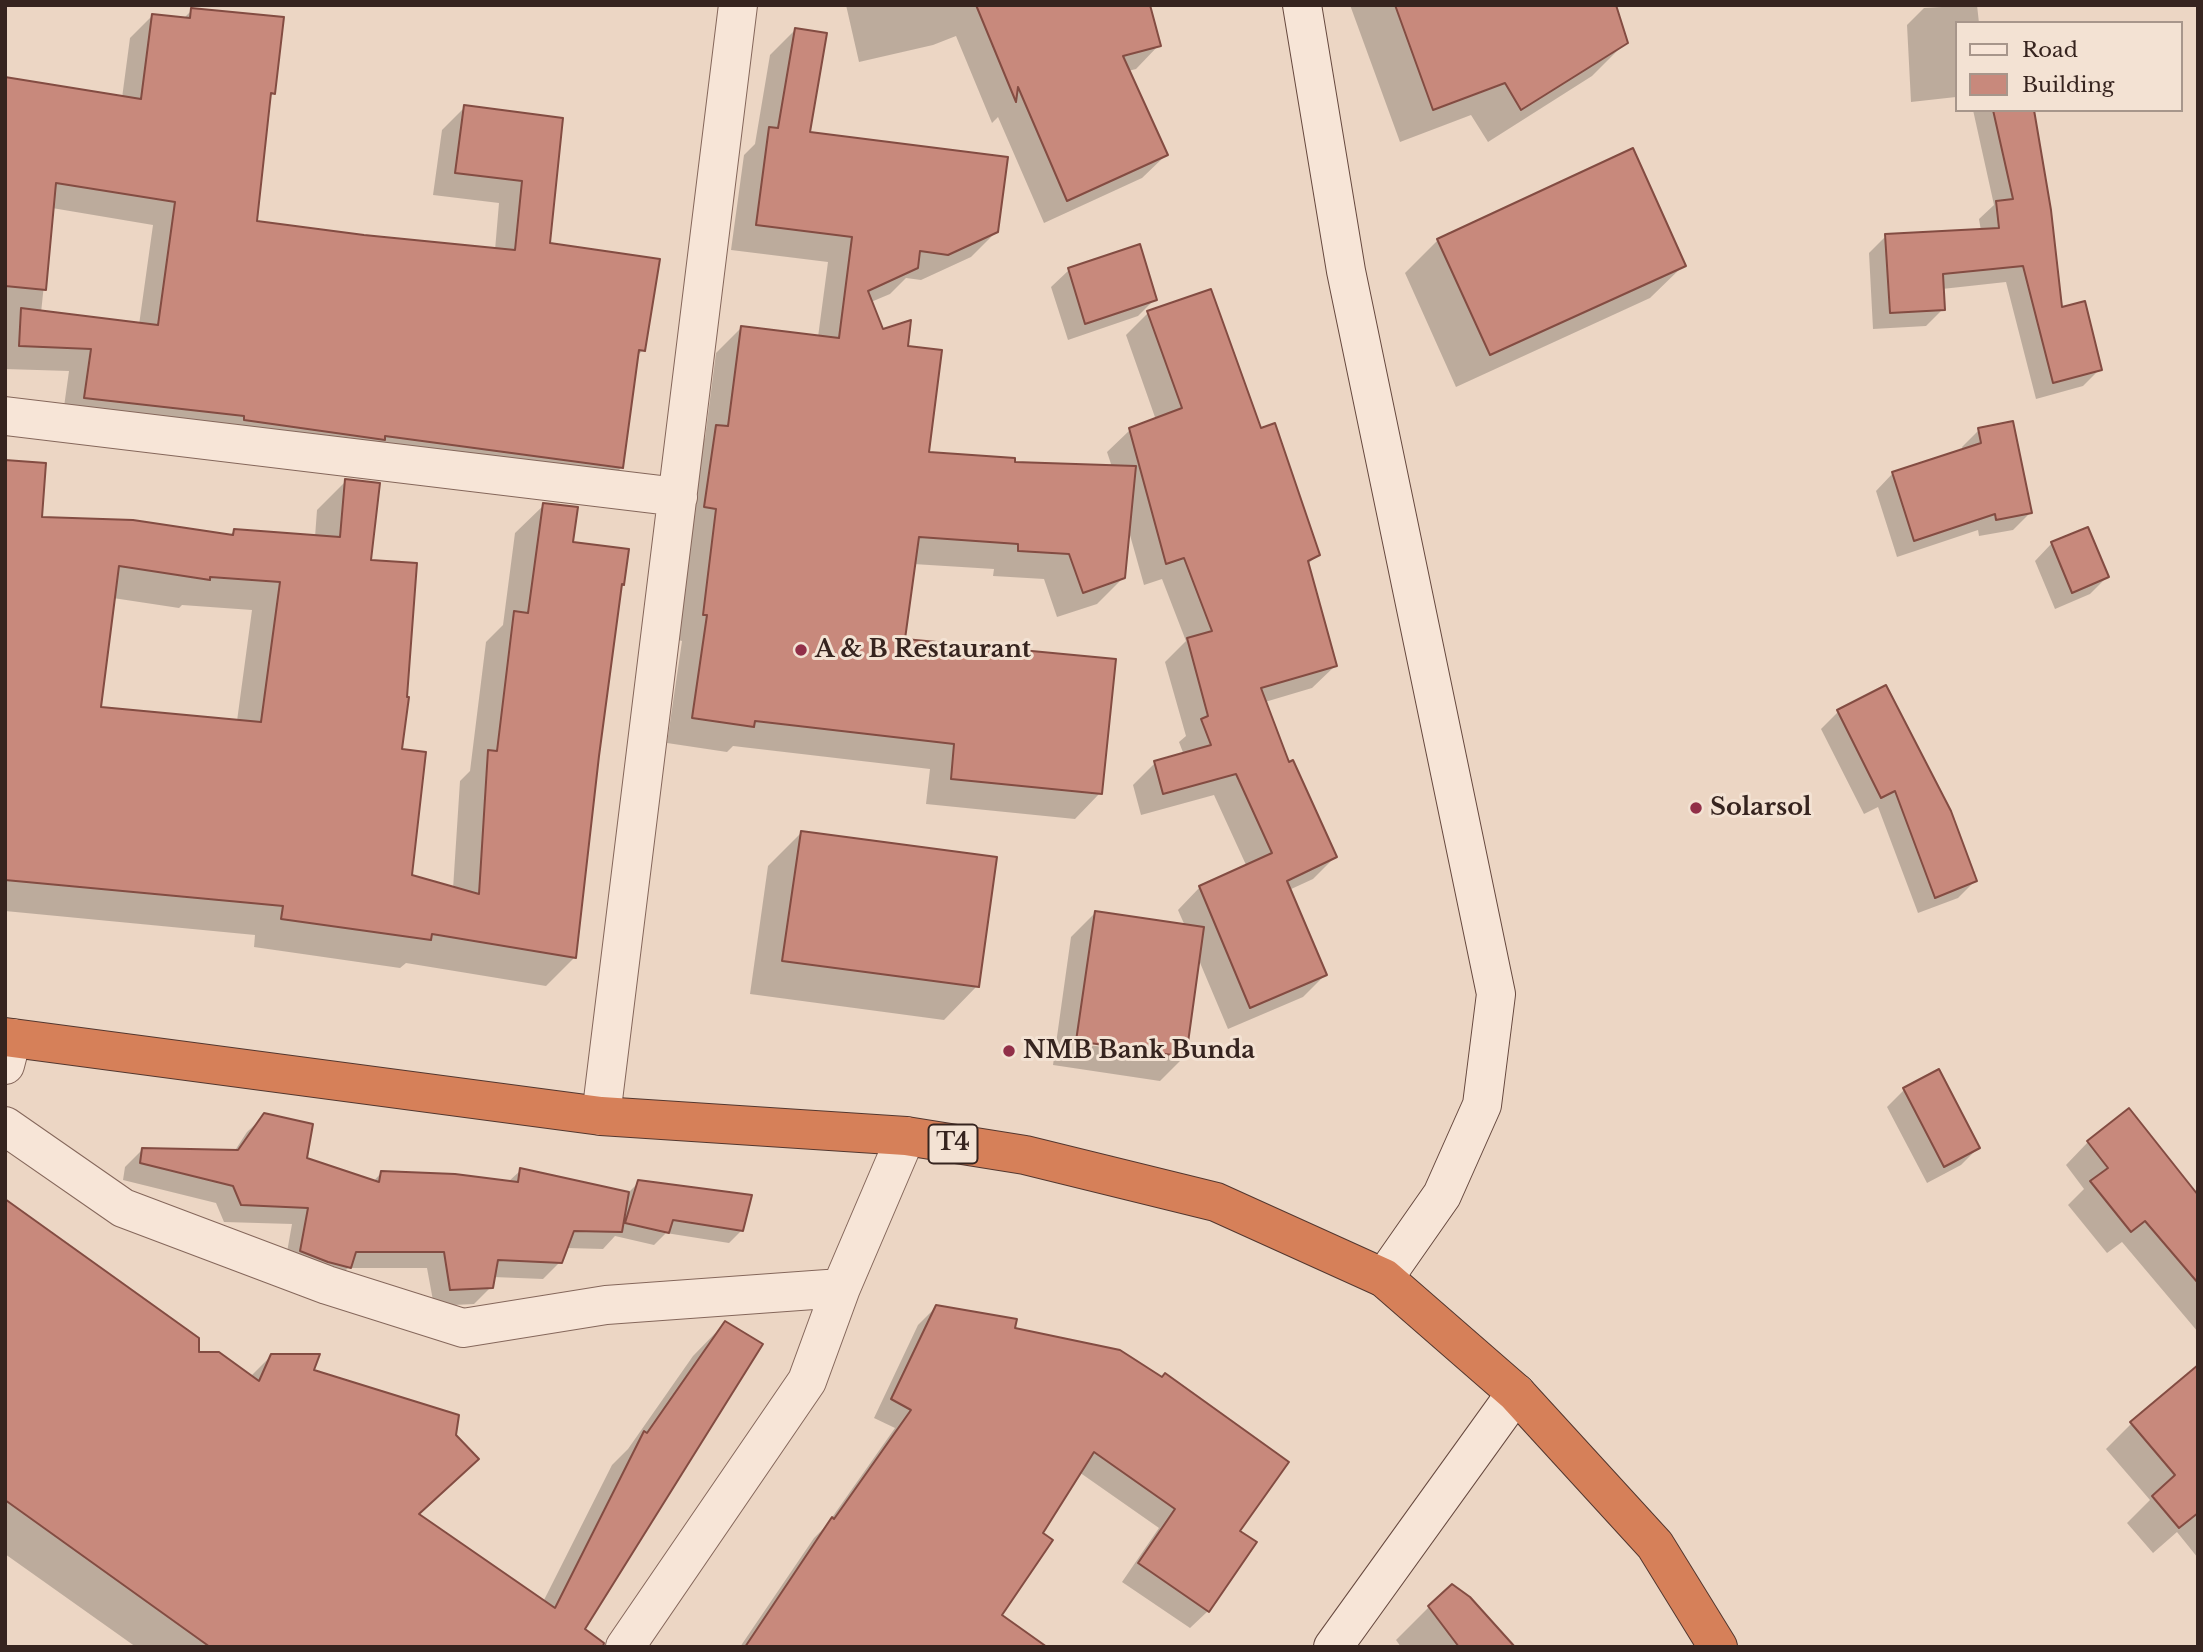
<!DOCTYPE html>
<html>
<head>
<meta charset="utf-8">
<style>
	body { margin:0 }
	#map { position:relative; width:2203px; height:1652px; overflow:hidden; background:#ecd6c4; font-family:"Libre Baskerville",serif }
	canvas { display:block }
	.frame { position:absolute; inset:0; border:7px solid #36241f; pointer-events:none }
	.legend { position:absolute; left:1955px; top:21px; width:228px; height:91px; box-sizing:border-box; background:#f3e2d3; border:2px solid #a7968b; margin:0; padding:9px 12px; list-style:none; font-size:21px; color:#36241f }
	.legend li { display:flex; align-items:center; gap:14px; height:35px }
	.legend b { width:35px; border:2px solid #a7968b }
</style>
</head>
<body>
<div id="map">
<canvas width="2203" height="1652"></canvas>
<div class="frame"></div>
<ul class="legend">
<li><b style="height:9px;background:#f7e5d7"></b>Road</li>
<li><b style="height:19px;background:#c8897c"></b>Building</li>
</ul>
</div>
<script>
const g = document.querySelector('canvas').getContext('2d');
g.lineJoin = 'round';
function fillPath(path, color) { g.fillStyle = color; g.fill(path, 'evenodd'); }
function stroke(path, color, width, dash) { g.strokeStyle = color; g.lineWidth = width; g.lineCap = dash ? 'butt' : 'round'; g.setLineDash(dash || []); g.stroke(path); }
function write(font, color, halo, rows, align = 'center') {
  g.font = font + ' "Libre Baskerville",serif'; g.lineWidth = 6; g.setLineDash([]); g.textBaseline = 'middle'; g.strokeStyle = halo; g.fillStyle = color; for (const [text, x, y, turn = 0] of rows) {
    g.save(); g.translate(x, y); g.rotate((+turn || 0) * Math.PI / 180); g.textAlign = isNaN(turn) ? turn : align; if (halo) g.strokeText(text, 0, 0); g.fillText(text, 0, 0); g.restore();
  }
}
const shadow = new Path2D(`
	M 846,5 L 1149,5 L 1159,45 L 1136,69 L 1128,71 L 1166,155 L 1142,178 L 1044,223 L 998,117 L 992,123 L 956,36 L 933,45 L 859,62 Z
	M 1350,5 L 1614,5 L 1626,42 L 1592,76 L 1488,142 L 1471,115 L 1400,142 Z
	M 1977,5 L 1979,23 L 1956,23 L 1956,97 L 1911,102 L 1907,25 L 1924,8 Z
	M 192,10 L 274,93 L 269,97 L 255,223 L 364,237 L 495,250 L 499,203 L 433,195 L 442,130 L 465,107 L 561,119 L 548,244 L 643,350 L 637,356 L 622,467 L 599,490 L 62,421 L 69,371 L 5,369 L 5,78 L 122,98 L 130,38 L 153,15 L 183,19 ZM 52,208 L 153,225 L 139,325 L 41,313 Z
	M 796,29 L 808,134 L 997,231 L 971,257 L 921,280 L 906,278 L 890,294 L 871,302 L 882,331 L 906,347 L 927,454 L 1013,464 L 1112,467 L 1107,452 L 1130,430 L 1156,420 L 1126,335 L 1148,313 L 1260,430 L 1318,554 L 1307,565 L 1335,666 L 1312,688 L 1265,702 L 1288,764 L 1335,857 L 1313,879 L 1289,890 L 1325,975 L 1303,997 L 1228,1029 L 1198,958 L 1184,1057 L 1160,1081 L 1053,1065 L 1071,937 L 1095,913 L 1185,926 L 1178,910 L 1200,887 L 1247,867 L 1214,795 L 1141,815 L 1133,785 L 1155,763 L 1184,755 L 1179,742 L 1186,736 L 1165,662 L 1186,641 L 1162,579 L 1144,585 L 1128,528 L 1123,578 L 1097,604 L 1057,617 L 1044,579 L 993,576 L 994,569 L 913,564 L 903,640 L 1100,793 L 1075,819 L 926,804 L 930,769 L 733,746 L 727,752 L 667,743 L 682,641 L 678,640 L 691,452 L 705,438 L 716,353 L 741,328 L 818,337 L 828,262 L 731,250 L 744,155 L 755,144 L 770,55 ZM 1067,1038 L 1166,1053 L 1166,1056 L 1067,1042 Z
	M 1973,110 L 2032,110 L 2060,309 L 2100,369 L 2083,386 L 2036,399 L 2006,282 L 1942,289 L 1943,309 L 1926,326 L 1873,329 L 1869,253 L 1886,236 L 1981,231 L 1979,219 L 1994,205 Z
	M 1438,240 L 1684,265 L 1650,298 L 1456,387 L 1405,273 Z
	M 1069,270 L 1155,299 L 1138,316 L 1068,340 L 1051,287 Z
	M 1979,430 L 2030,513 L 2013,530 L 1979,536 L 1978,530 L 1897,557 L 1876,491 L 1893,473 L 1963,450 L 1962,447 Z
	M 5,462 L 41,519 L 229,536 L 234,531 L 315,537 L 317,510 L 346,481 L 369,561 L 400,750 L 410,876 L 453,889 L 460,781 L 470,771 L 486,642 L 503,625 L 515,533 L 544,505 L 571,544 L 623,584 L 619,587 L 597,755 L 575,957 L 546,986 L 406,963 L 400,968 L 254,947 L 255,935 L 5,911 ZM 113,598 L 179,608 L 182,605 L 252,610 L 237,721 L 99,708 Z
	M 2052,543 L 2107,577 L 2090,594 L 2055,609 L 2035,561 Z
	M 1886,687 L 1975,881 L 1958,898 L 1918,913 L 1878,807 L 1864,814 L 1821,729 L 1838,712 Z
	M 801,833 L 977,986 L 944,1020 L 750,994 L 768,866 Z
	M 1904,1090 L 1978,1148 L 1961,1165 L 1927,1183 L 1887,1107 Z
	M 265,1115 L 306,1159 L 373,1182 L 381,1173 L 508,1182 L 521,1170 L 627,1194 L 639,1182 L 742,1230 L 729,1243 L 666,1233 L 654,1245 L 615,1236 L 603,1249 L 566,1248 L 560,1262 L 543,1279 L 493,1277 L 491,1287 L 474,1304 L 434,1306 L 427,1268 L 348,1268 L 332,1284 L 284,1269 L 292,1224 L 224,1222 L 216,1203 L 123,1180 L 125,1167 L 142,1150 L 234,1152 L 247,1132 Z
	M 2088,1142 L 2198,1197 L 2198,1332 L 2122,1242 L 2107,1253 L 2068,1205 L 2084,1189 L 2066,1165 Z
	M 5,1214 L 197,1354 L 250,1377 L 272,1355 L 454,1436 L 477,1459 L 418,1515 L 543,1602 L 612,1465 L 628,1449 L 693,1356 L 725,1323 L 570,1647 L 136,1647 L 5,1554 Z
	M 936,1307 L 1012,1329 L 1238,1531 L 1208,1611 L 1190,1628 L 1122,1582 L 1159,1528 L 1079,1472 L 1040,1534 L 999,1616 L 1029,1647 L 740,1647 L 814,1538 L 826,1526 L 895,1428 L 874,1418 L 918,1325 Z
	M 2198,1368 L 2198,1558 L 2177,1532 L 2153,1553 L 2127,1523 L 2150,1500 L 2106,1449 L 2131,1424 Z
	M 1429,1607 L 1513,1647 L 1401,1647 L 1396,1640 Z`);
const building = new Path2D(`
	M 976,5 L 1150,5 L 1161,46 L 1123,56 L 1168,155 L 1067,201 L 1018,87 L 1016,102 Z
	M 1395,5 L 1616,5 L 1628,43 L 1521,110 L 1505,83 L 1433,110 Z
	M 191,8 L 284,17 L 275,94 L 271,93 L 257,221 L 364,235 L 515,250 L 522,181 L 455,173 L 464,105 L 563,118 L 550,243 L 660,259 L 645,351 L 639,350 L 623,468 L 385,436 L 385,440 L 350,435 L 244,420 L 244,416 L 84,398 L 91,349 L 19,346 L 21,308 L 158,325 L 175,202 L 56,183 L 46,290 L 5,286 L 5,77 L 141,99 L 152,14 L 190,18 Z
	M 795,28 L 827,33 L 810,132 L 1008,157 L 998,232 L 948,255 L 920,251 L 918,268 L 868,291 L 883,329 L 911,320 L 908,346 L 942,350 L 929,452 L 1015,458 L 1015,462 L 1136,466 L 1125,578 L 1083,593 L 1069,554 L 1018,551 L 1018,544 L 919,537 L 905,639 L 1116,659 L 1102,794 L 951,779 L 954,744 L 755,721 L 754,727 L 692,718 L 707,615 L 703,615 L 716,509 L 704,507 L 716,425 L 728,426 L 741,326 L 839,338 L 852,237 L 756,225 L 769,127 L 778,128 Z
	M 1993,110 L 2034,110 L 2051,210 L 2062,307 L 2085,301 L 2102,370 L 2053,383 L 2023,266 L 1943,274 L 1945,310 L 1890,313 L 1885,234 L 1999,228 L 1996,201 L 2013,199 Z
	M 1633,148 L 1686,266 L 1490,355 L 1437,239 Z
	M 1140,244 L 1157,300 L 1085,324 L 1068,268 Z
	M 1211,289 L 1261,428 L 1275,423 L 1320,555 L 1308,561 L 1337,666 L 1261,688 L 1289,762 L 1293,760 L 1337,857 L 1287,881 L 1327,975 L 1250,1008 L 1199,886 L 1272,853 L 1236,774 L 1163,794 L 1154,761 L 1211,745 L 1201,719 L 1208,716 L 1187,638 L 1212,631 L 1184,558 L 1166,564 L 1129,428 L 1182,408 L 1147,311 Z
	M 2013,421 L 2032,513 L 1996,520 L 1995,514 L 1914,541 L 1892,472 L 1981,443 L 1978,428 Z
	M 5,460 L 46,463 L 42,517 L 133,520 L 233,535 L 234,529 L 340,537 L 345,479 L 380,483 L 371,560 L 417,563 L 407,697 L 409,697 L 402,749 L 426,752 L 412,875 L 479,894 L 488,750 L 497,751 L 514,611 L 528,613 L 543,503 L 578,507 L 573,542 L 629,549 L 624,585 L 622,584 L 599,756 L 576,958 L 432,934 L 431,940 L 281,919 L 283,906 L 5,880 ZM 119,566 L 210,580 L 210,577 L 280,582 L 261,722 L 101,707 Z
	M 2088,527 L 2109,577 L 2072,593 L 2051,542 Z
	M 1886,685 L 1951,811 L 1977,881 L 1935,898 L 1895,791 L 1881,798 L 1837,710 Z
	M 801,831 L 997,857 L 979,987 L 782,961 Z
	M 1095,911 L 1204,927 L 1186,1057 L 1076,1041 Z
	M 1939,1069 L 1980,1148 L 1944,1167 L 1903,1088 Z
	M 2129,1108 L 2198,1195 L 2198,1283 L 2145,1221 L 2131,1232 L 2090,1181 L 2108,1168 L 2087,1141 Z
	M 264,1113 L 313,1124 L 307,1158 L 379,1182 L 381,1171 L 455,1174 L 518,1182 L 520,1168 L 629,1192 L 622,1232 L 574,1231 L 562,1263 L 498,1260 L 493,1288 L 450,1290 L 444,1252 L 356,1252 L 351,1268 L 328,1262 L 300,1251 L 308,1208 L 241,1205 L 233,1186 L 140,1163 L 142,1148 L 238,1150 Z
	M 638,1180 L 752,1195 L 743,1231 L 673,1220 L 669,1233 L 625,1223 Z
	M 5,1199 L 199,1338 L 199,1352 L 219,1352 L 259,1381 L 271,1354 L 320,1354 L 314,1370 L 459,1415 L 456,1435 L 479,1459 L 419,1514 L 555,1608 L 644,1431 L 647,1433 L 725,1321 L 763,1344 L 585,1629 L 604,1643 L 603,1647 L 210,1647 L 5,1500 Z
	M 936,1305 L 1017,1319 L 1015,1328 L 1120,1350 L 1162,1377 L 1165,1373 L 1289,1462 L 1240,1531 L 1257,1542 L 1209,1612 L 1138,1563 L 1175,1509 L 1094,1452 L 1043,1533 L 1053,1540 L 1002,1615 L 1047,1647 L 745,1647 L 832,1517 L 834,1519 L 911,1410 L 891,1399 Z
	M 2198,1365 L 2198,1513 L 2179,1528 L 2152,1496 L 2175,1475 L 2130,1422 Z
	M 1452,1584 L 1470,1597 L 1515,1647 L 1459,1647 L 1428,1606 Z`);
const street = new Path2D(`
	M 5,416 L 678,497
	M 5,1065 L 12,1038
	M 601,1116 L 738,5
	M 5,1126 L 123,1208 L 327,1285 L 463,1328 L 606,1305 L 841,1288
	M 625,1647 L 807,1381 L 841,1288 L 906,1136`);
const secondary = new Path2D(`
	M 1302,5 L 1346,271 L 1496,994 L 1482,1105 L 1442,1195 L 1384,1278
	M 1333,1647 L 1516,1393`);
const highway = new Path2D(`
	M 5,1037 L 601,1116 L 906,1136 L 1025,1155 L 1216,1202 L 1384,1278 L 1516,1393 L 1655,1545 L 1718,1647`);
const markers = [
	[801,650,7,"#912f48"],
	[1696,808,7,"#912f48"],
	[1009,1051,7,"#912f48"]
];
const shields = [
	[953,1144,49]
];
const shieldNames = [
	["T4",953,1144]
];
const poiNames = [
	["A & B Restaurant",815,650],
	["Solarsol",1710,808],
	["NMB Bank Bunda",1023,1051]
];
fillPath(shadow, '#0003');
fillPath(building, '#c8897c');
stroke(building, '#834c42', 2);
stroke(street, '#85675b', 40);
stroke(secondary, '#67493f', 40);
stroke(highway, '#53372f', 40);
stroke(street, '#f7e5d7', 38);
stroke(secondary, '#f7e5d7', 38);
stroke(highway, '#d68059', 38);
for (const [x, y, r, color] of markers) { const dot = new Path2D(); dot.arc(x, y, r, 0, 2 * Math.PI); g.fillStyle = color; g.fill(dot); stroke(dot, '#f3e2d3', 2.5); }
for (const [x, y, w] of shields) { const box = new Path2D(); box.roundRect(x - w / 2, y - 19.5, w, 39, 5); g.fillStyle = '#f3e2d3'; g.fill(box); stroke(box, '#36241f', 2); }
write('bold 23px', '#36241f', null, shieldNames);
write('bold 24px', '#36241f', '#f3e2d3', poiNames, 'left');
</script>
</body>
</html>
